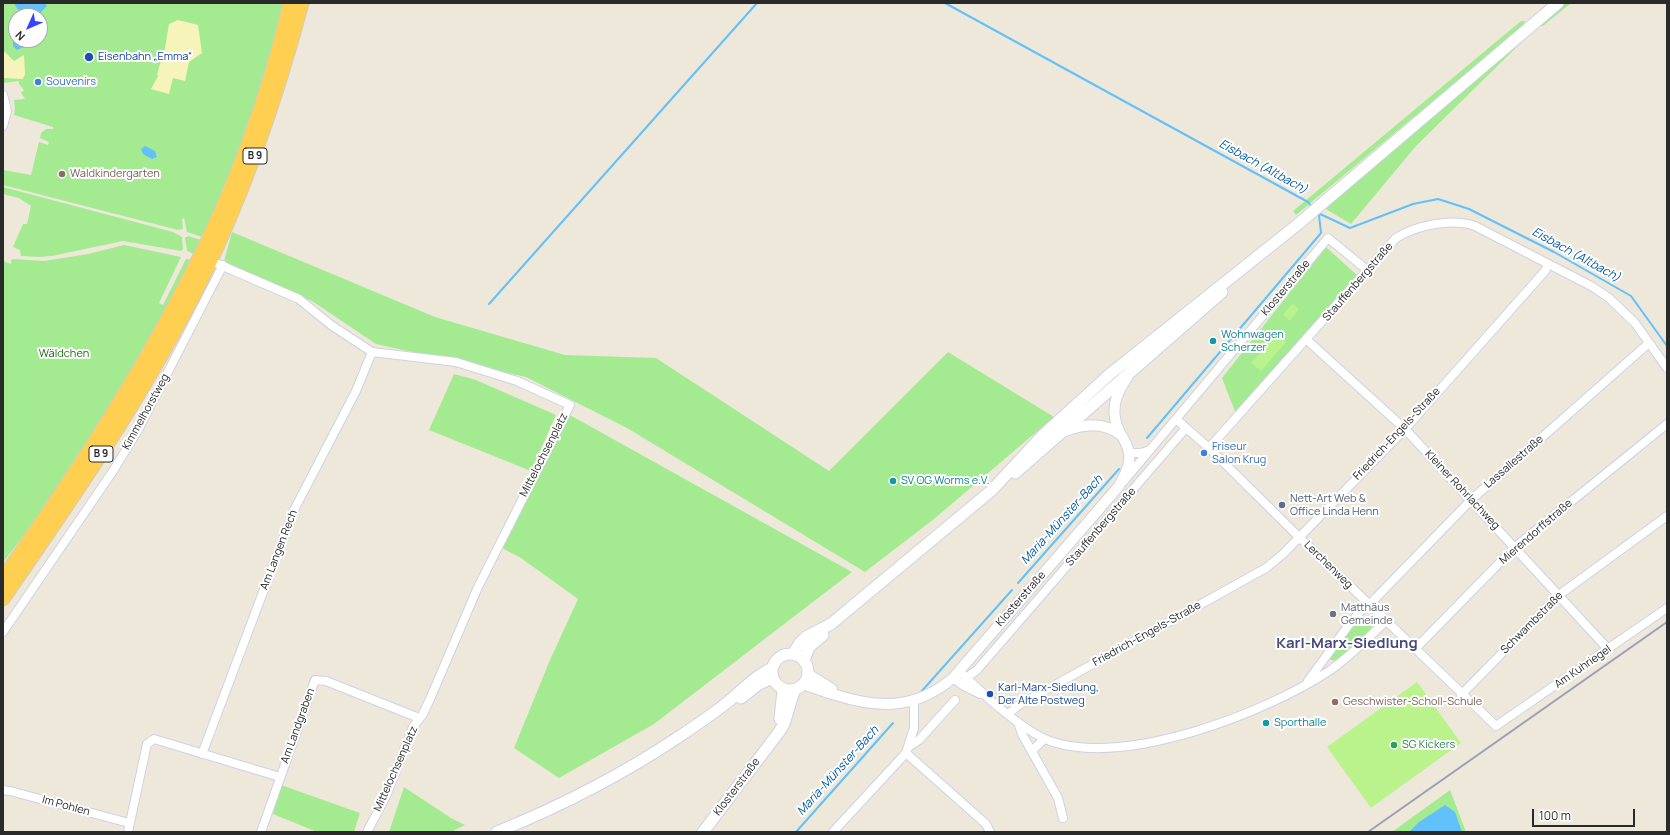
<!DOCTYPE html>
<html>
<head>
<meta charset="utf-8">
<style>
	body { margin:0 }
	#map { position:relative; width:1670px; height:835px; overflow:hidden; background:#eee8da; font-family:Manrope,sans-serif }
	canvas { display:block }
	.frame { position:absolute; inset:0; border:4px solid #2a2a2a; pointer-events:none }
	.north { position:absolute; left:8px; top:8px; width:40px; height:40px; box-sizing:border-box; background:#fff; border:1px solid #aaa; border-radius:50%; rotate:225deg; font-size:11px; font-weight:700; line-height:16px; text-align:center; color:#2a2a2a }
	.north::after { content:''; display:block; margin:auto; width:14px; height:18px; background:#3643ff; clip-path:polygon(50% 0,100% 100%,50% 72%,0 100%) }
	.scale { position:absolute; left:1532px; top:809px; width:103px; height:18px; box-sizing:border-box; border:2px solid #2a2a2a; border-top:0; padding-left:5px; font-size:12px; line-height:14px; white-space:nowrap; color:#2a2a2a; -webkit-text-stroke:3px #fff; paint-order:stroke }
</style>
</head>
<body>
<div id="map">
<canvas width="1670" height="835"></canvas>
<div class="frame"></div>
<div class="north">N</div>
<div class="scale">100 m</div>
</div>
<script>
const g = document.querySelector('canvas').getContext('2d');
g.lineJoin = 'round';
function fillPath(path, color) { g.fillStyle = color; g.fill(path, 'evenodd'); }
function stroke(path, color, width, dash) { g.strokeStyle = color; g.lineWidth = width; g.lineCap = dash ? 'butt' : 'round'; g.setLineDash(dash || []); g.stroke(path); }
function write(font, color, halo, rows, align = 'center') {
  g.font = font + ' Manrope,sans-serif'; g.lineWidth = 4; g.setLineDash([]); g.textBaseline = 'middle'; g.strokeStyle = halo; g.fillStyle = color; for (const [text, x, y, turn = 0] of rows) {
    g.save(); g.translate(x, y); g.rotate((+turn || 0) * Math.PI / 180); g.textAlign = isNaN(turn) ? turn : align; if (halo) g.strokeText(text, 0, 0); g.fillText(text, 0, 0); g.restore();
  }
}
const green = new Path2D(`
	M 3,3 L 285,3 L 269,64 L 230,176 L 202,237 L 187,232 L 184,218 L 182,219 L 183,229 L 178,230 L 3,185 L 3,170 L 31,175 L 39,142 L 48,145 L 49,142 L 40,138 L 41,133 L 46,129 L 53,129 L 53,127 L 14,115 L 15,109 L 14,100 L 25,99 L 21,93 L 24,90 L 19,84 L 19,81 L 3,83 ZM 16,16 L 40,16 L 40,40 L 16,40 Z
	M 1565,3 L 1571,3 L 1543,26 L 1540,26 L 1541,24 Z
	M 1521,21 L 1525,21 L 1524,25 L 1296,215 L 1293,211 Z
	M 1531,33 L 1416,146 L 1351,224 L 1324,208 Z
	M 3,187 L 173,232 L 182,237 L 183,249 L 181,251 L 123,241 L 52,256 L 39,257 L 21,256 L 20,250 L 13,247 L 23,224 L 27,224 L 31,206 L 19,198 L 3,194 Z
	M 232,232 L 435,317 L 565,355 L 656,358 L 829,471 L 948,352 L 1054,417 L 934,519 L 865,572 L 627,428 L 526,377 L 376,344 L 312,301 L 278,286 L 223,265 Z
	M 188,236 L 201,240 L 194,254 L 187,251 L 185,238 Z
	M 124,245 L 181,257 L 159,303 L 163,305 L 186,259 L 193,260 L 139,360 L 42,510 L 3,563 L 3,261 L 11,264 L 11,260 L 13,259 L 44,261 L 88,254 Z
	M 1326,247 L 1358,276 L 1236,414 L 1222,378 Z
	M 454,374 L 476,380 L 556,415 L 531,471 L 429,430 Z
	M 568,414 L 852,572 L 654,724 L 559,778 L 514,748 L 550,660 L 578,599 L 521,558 L 500,547 Z
	M 1365,617 C 1371,618 1373,623 1371,629 L 1336,661 L 1331,660 L 1330,658 L 1358,619 Z
	M 281,785 L 360,813 L 354,832 L 317,832 L 273,814 Z
	M 404,787 L 451,818 L 465,825 L 451,832 L 389,832 Z
	M 1450,790 L 1466,832 L 1392,832 Z`);
const sand = new Path2D(`
	M 178,20 L 198,25 L 202,53 L 189,62 L 185,81 L 173,78 L 169,94 L 151,89 L 158,76 L 157,74 L 165,48 L 169,24 Z
	M 3,50 L 14,61 L 24,55 L 25,74 L 23,79 L 3,78 Z`);
const pitch = new Path2D(`
	M 1292,304 L 1299,309 L 1290,321 L 1283,315 Z
	M 1277,334 L 1286,342 L 1261,371 L 1251,363 Z
	M 1417,682 L 1461,743 L 1371,808 L 1327,747 Z`);
const water = new Path2D(`
	M 14,3 L 45,3 L 47,6 L 38,15 L 37,12 L 35,13 L 35,16 C 24,16 19,13 14,3 Z
	M 16,34 L 16,40 L 24,40 L 24,47 L 17,50 L 13,46 L 13,38 Z
	M 145,146 L 155,151 L 157,157 L 152,159 L 143,154 L 141,149 Z
	M 1445,805 L 1455,812 L 1462,832 L 1409,832 L 1419,822 Z`);
const stream = new Path2D(`
	M 945,3 L 1308,202 L 1312,207
	M 1318,213 L 1350,228 L 1413,204 L 1438,199 L 1469,209 L 1554,252 L 1631,296 L 1667,346
	M 489,304 L 757,3
	M 1147,438 L 1321,233 L 1319,215
	M 1018,583 L 1119,469
	M 920,693 L 1012,590
	M 796,832 L 893,723`);
const minor = new Path2D(`
	M 3,126 L 7,111 L 3,95
	M 218,264 L 299,299 L 331,325 L 372,352 L 456,362 L 517,381 L 570,405 L 478,587 L 430,699 L 423,714 L 413,727 L 386,796 L 367,832
	M 1307,340 L 1405,429 L 1608,649
	M 1176,419 L 1209,448 L 1299,537 L 1496,726 L 1667,608
	M 1209,448 L 1396,238 C 1417,225 1452,218 1475,226 L 1593,287 L 1609,298 L 1635,323 L 1667,368
	M 1129,453 L 1141,453 L 1150,450
	M 1123,482 L 1328,238 L 1367,270
	M 1369,605 L 1472,499 L 1649,343
	M 3,632 L 113,471 L 138,430 L 223,265
	M 1415,649 L 1515,547 L 1667,424
	M 959,671 C 981,692 1024,733 1053,742 C 1128,766 1265,713 1329,671 C 1350,657 1368,638 1386,621
	M 953,678 L 964,686 L 980,694
	M 966,678 L 977,670 L 1186,428
	M 1308,681 L 1348,626 L 1367,603
	M 1461,695 L 1559,595 L 1667,516
	M 1008,714 L 1019,705 L 1266,568 L 1283,554 L 1405,429 L 1545,271 L 1548,265
	M 1018,722 L 1022,734 L 1058,798 L 1063,818
	M 910,746 L 919,740 L 955,700
	M 1032,751 L 1044,739
	M 906,753 L 986,824 L 990,832
	M 202,754 L 294,510 L 356,391 L 372,352
	M 3,790 L 10,791 L 129,823
	M 128,832 L 147,744 L 154,739 L 280,777
	M 261,832 L 315,680 L 326,681 L 419,718
	M 833,832 L 906,753 L 914,728 L 914,701`);
const tertiary = new Path2D(`
	M 1063,432 C 1083,424 1103,421 1121,435
	M 808,674 L 832,689
	M 804,685 C 815,688 825,692 836,695 C 880,709 916,709 953,678 L 1119,486 C 1124,476 1131,465 1129,453 C 1128,447 1124,439 1120,433 C 1110,413 1114,396 1127,378`);
const secondary = new Path2D(`
	M 1015,473 L 1222,292
	M772 672a18 18 0 1 1 36 0a18 18 0 1 1-36 0Z
	M 793,654 L 799,644 L 806,637 L 831,624 L 992,490 L 1043,435 L 1110,374 L 1297,225 L 1558,3
	M 804,661 L 809,647 L 823,635
	M 741,698 L 759,684 L 772,678
	M 780,719 L 783,690
	M 497,832 C 561,806 622,775 680,736 C 695,726 710,716 724,705 C 741,692 753,677 772,668
	M 703,832 L 779,732 L 784,724 L 794,691`);
const trunk = new Path2D(`
	M 3,578 C 71,480 137,381 191,274 C 234,191 269,94 290,3
	M 3,599 C 75,495 148,390 204,275 C 246,188 277,97 302,3`);
const rail = new Path2D(`
	M 1368,832 L 1667,622`);
const markers = [
	[89,57,5,"#1a4fb4"],
	[38,82,4,"#3f7fe0"],
	[62,174,4,"#8d6e63"],
	[1213,341,4,"#0f9aa8"],
	[1204,453,4,"#3f7fe0"],
	[893,481,4,"#0f9aa8"],
	[1282,505,4,"#5c6f8a"],
	[1333,614,4,"#6b7280"],
	[990,694,4,"#1a4fb4"],
	[1335,702,4,"#8d6e63"],
	[1266,723,4,"#0f9aa8"],
	[1394,745,4,"#2e9e5b"]
];
const shields = [
	[255,156,24],
	[101,454,24]
];
const shieldNames = [
	["B 9",255,156],
	["B 9",101,454]
];
const transitNames = [
	["Eisenbahn „Emma“",98,57],
	["Karl-Marx-Siedlung,",998,688],
	["Der Alte Postweg",998,701]
];
const shopNames = [
	["Souvenirs",46,82],
	["Friseur",1212,447],
	["Salon Krug",1212,460]
];
const educationNames = [
	["Waldkindergarten",70,174],
	["Geschwister-Scholl-Schule",1343,702]
];
const streetNames = [
	["Stauffenbergstraße",1358,282,-49],
	["Klosterstraße",1286,288,-50],
	["Kimmelhorstweg",146,412,-61],
	["Friedrich-Engels-Straße",1397,434,-47],
	["Mittelochsenplatz",544,455,-63],
	["Lassallestraße",1514,462,-41],
	["Kleiner Rohrlachweg",1462,490,47],
	["Stauffenbergstraße",1101,527,-49],
	["Mierendorffstraße",1536,532,-41],
	["Am Langen Rech",279,550,-69],
	["Lerchenweg",1328,565,44],
	["Klosterstraße",1021,599,-49],
	["Schwambstraße",1532,623,-45],
	["Friedrich-Engels-Straße",1147,634,-29],
	["Am Kuhriegel",1583,667,-35],
	["Am Landgraben",298,726,-70],
	["Mittelochsenplatz",396,769,-66],
	["Klosterstraße",737,787,-53],
	["Im Pohlen",66,806,15]
];
const cultureNames = [
	["Wohnwagen",1221,335],
	["Scherzer",1221,348],
	["SV OG Worms e.V.",901,481],
	["Sporthalle",1274,723]
];
const parkNames = [
	["Wäldchen",64,354]
];
const serviceNames = [
	["Nett-Art Web &",1290,499],
	["Office Linda Henn",1290,512]
];
const worshipNames = [
	["Matthäus",1341,608],
	["Gemeinde",1341,621]
];
const leisureNames = [
	["SG Kickers",1402,745]
];
const waterNames = [
	["Eisbach (Altbach)",1263,167,29],
	["Eisbach (Altbach)",1576,255,29],
	["Maria-Münster-Bach",1062,520,-48],
	["Maria-Münster-Bach",838,771,-48]
];
const districtNames = [
	["Karl-Marx-Siedlung",1347,644]
];
fillPath(green, '#a4ea91');
fillPath(sand, '#f6f4ba');
fillPath(pitch, '#baf38b');
fillPath(water, '#62c0fb');
stroke(stream, '#62c0fb', 2);
stroke(minor, '#cfd1e5', 10);
stroke(tertiary, '#cfd1e5', 12);
stroke(secondary, '#cfd1e5', 13);
stroke(trunk, '#ccc', 15);
stroke(minor, '#fff', 8);
stroke(tertiary, '#fff', 10);
stroke(secondary, '#fff', 11);
stroke(trunk, '#ffcf51', 13);
stroke(rail, '#9c9db7', 2);
for (const [x, y, r, color] of markers) { const dot = new Path2D(); dot.arc(x, y, r, 0, 2 * Math.PI); g.fillStyle = color; g.fill(dot); stroke(dot, '#fff', 1.5); }
for (const [x, y, w] of shields) { const box = new Path2D(); box.roundRect(x - w / 2, y - 8, w, 16, 3); g.fillStyle = '#fff'; g.fill(box); stroke(box, '#2a2a2a', 1); }
write('bold 10px', '#2a2a2a', null, shieldNames);
write('11px', '#164399', '#fff', transitNames, 'left');
write('11px', '#366cbe', '#fff', shopNames, 'left');
write('11px', '#785e54', '#fff', educationNames, 'left');
write('11px', '#2a2a2a', '#fff', streetNames);
write('11px', '#0d838f', '#fff', cultureNames, 'left');
write('11px', '#1a6f12', '#fff', parkNames);
write('11px', '#4e5e75', '#fff', serviceNames, 'left');
write('11px', '#5b616d', '#fff', worshipNames, 'left');
write('11px', '#27864d', '#fff', leisureNames, 'left');
write('italic 12px', '#005aa8', '#fff', waterNames);
write('bold 15px', '#46497f', '#fff', districtNames);
</script>
</body>
</html>
